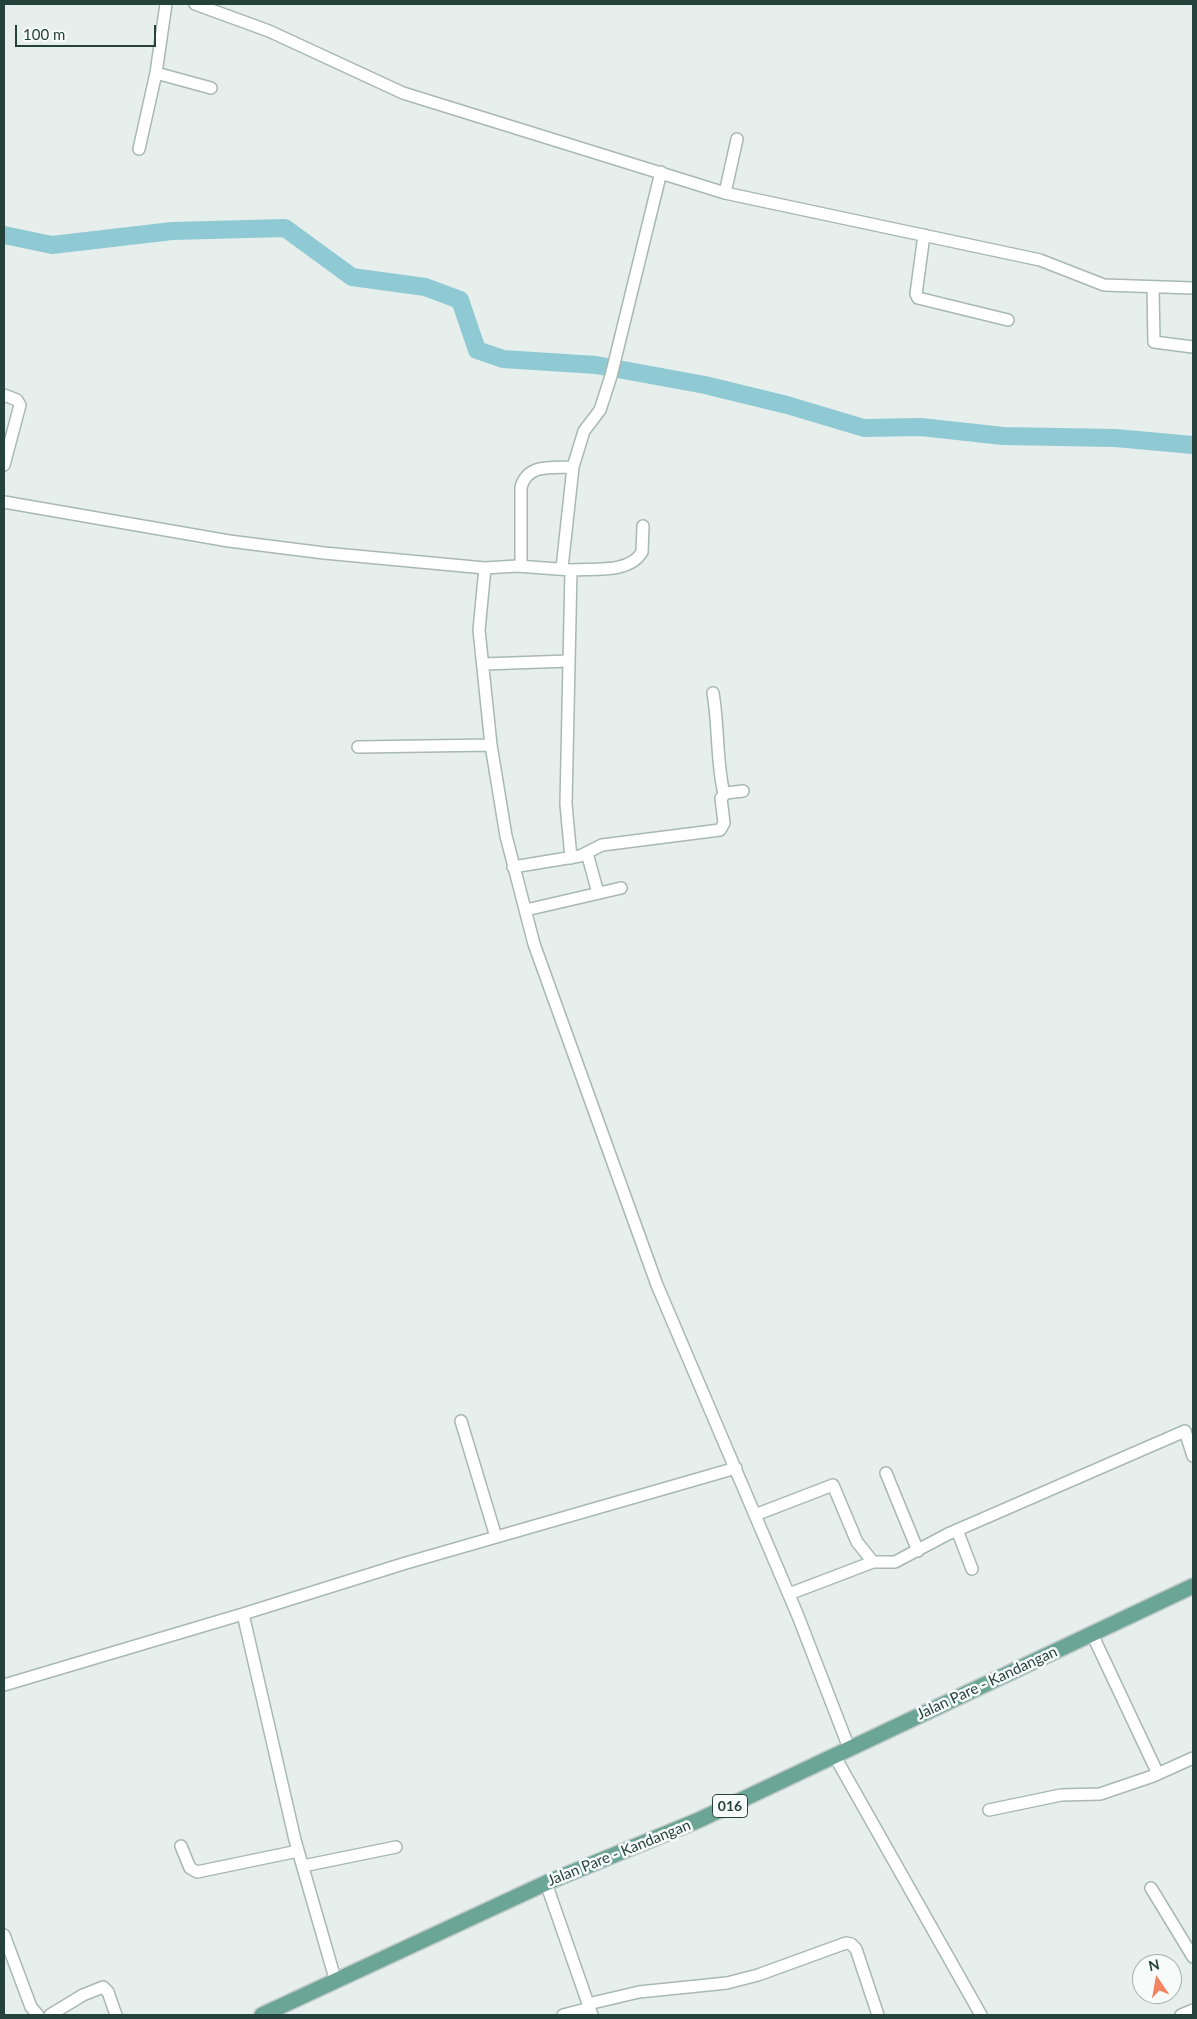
<!DOCTYPE html>
<html>
<head>
<meta charset="utf-8">
<style>
	body { margin:0 }
	#map { position:relative; width:1197px; height:2019px; overflow:hidden; background:#e6efeb; font-family:Lato,sans-serif }
	canvas { display:block }
	.frame { position:absolute; inset:0; border:5px solid #24423a; pointer-events:none }
	.north { position:absolute; left:1132px; top:1954px; width:50px; height:50px; box-sizing:border-box; background:#f7fbf9; border:1px solid #a3b1ad; border-radius:50%; rotate:348deg; font-size:14px; font-weight:700; line-height:20px; text-align:center; color:#24423a }
	.north::after { content:''; display:block; margin:auto; width:18px; height:22px; background:#f4845f; clip-path:polygon(50% 0,100% 100%,50% 72%,0 100%) }
	.scale { position:absolute; left:15px; top:25px; width:141px; height:22px; box-sizing:border-box; border:2px solid #24423a; border-top:0; padding-left:6px; font-size:15px; line-height:18px; white-space:nowrap; color:#24423a; -webkit-text-stroke:4px #f7fbf9; paint-order:stroke }
</style>
</head>
<body>
<div id="map">
<canvas width="1197" height="2019"></canvas>
<div class="frame"></div>
<div class="north">N</div>
<div class="scale">100 m</div>
</div>
<script>
const g = document.querySelector('canvas').getContext('2d');
g.lineJoin = 'round';
function stroke(path, color, width, dash) { g.strokeStyle = color; g.lineWidth = width; g.lineCap = dash ? 'butt' : 'round'; g.setLineDash(dash || []); g.stroke(path); }
function write(font, color, halo, rows, align = 'center') {
  g.font = font + ' Lato,sans-serif'; g.lineWidth = 5; g.setLineDash([]); g.textBaseline = 'middle'; g.strokeStyle = halo; g.fillStyle = color; for (const [text, x, y, turn = 0] of rows) {
    g.save(); g.translate(x, y); g.rotate((+turn || 0) * Math.PI / 180); g.textAlign = isNaN(turn) ? turn : align; if (halo) g.strokeText(text, 0, 0); g.fillText(text, 0, 0); g.restore();
  }
}
const river = new Path2D(`
	M 4,235 L 52,245 L 172,231 L 285,228 L 352,277 L 425,287 L 460,300 L 477,350 L 503,359 L 596,365 L 705,385 L 787,405 L 864,428 L 921,427 L 1003,436 L 1115,438 L 1193,445`);
const minor = new Path2D(`
	M 195,4 L 269,31 L 403,93 L 725,193 L 1040,260 L 1104,285 L 1193,288
	M 156,73 L 211,88
	M 139,149 L 156,73 L 166,4
	M 725,193 L 737,139
	M 924,235 L 916,294 L 918,298 L 1008,320
	M 1153,288 L 1154,342 L 1193,347
	M 4,395 L 17,400 L 20,405 L 4,465
	M 4,502 L 229,541 L 324,553 L 485,568 L 479,630 L 491,745 L 506,836 L 534,944 L 657,1285 L 798,1616 L 849,1748
	M 521,566 L 521,487 C 528,463 552,468 573,467
	M 485,568 L 517,566 L 571,570 L 566,804 L 571,858
	M 562,568 L 573,467 L 584,431 L 600,410 L 611,376 L 661,172
	M 571,570 C 593,568 629,574 642,552 L 643,526
	M 483,664 L 569,661
	M 713,693 C 719,727 716,761 724,794
	M 358,747 L 491,745
	M 587,853 L 598,893
	M 513,867 L 580,856 L 602,845 L 720,830 L 724,823 L 721,798 L 726,793 L 743,791
	M 526,910 L 621,888
	M 461,1421 L 496,1537
	M 886,1473 L 918,1551
	M 755,1515 L 833,1485 L 857,1542 L 873,1562 L 895,1562 L 948,1534 L 1185,1431 L 1193,1456
	M 957,1530 L 972,1569
	M 789,1594 L 873,1562
	M 243,1614 L 295,1840 L 336,1982
	M 1092,1634 L 1158,1774
	M 4,1685 L 243,1614 L 406,1563 L 736,1468
	M 834,1755 L 981,2015
	M 989,1810 L 1061,1795 L 1100,1794 L 1153,1776 L 1193,1758
	M 181,1846 L 190,1868 L 197,1872 L 298,1851
	M 303,1866 L 396,1847
	M 546,1883 L 592,2015
	M 1151,1888 L 1193,1957
	M 4,1935 L 31,2007 L 38,2015
	M 588,2004 L 639,1992 L 727,1983 L 758,1975 L 846,1943 L 851,1944 L 856,1949 L 878,2015
	M 50,2015 L 83,1995 L 103,1987 L 108,1992 L 116,2015
	M 563,2015 L 590,2008
	M 1181,2015 L 1193,2010`);
const major = new Path2D(`
	M 262,2015 L 546,1883 L 699,1820 L 1193,1586`);
const shields = [
	[730,1806,35]
];
const shieldNames = [
	["016",730,1806]
];
const streetNames = [
	["Jalan Pare - Kandangan",987,1683,-25],
	["Jalan Pare - Kandangan",619,1853,-22]
];
stroke(river, '#8ec9d4', 18);
stroke(minor, '#a8b8b2', 14);
stroke(major, '#c2cac8', 18);
stroke(minor, '#fff', 11);
stroke(major, '#6aa596', 15);
for (const [x, y, w] of shields) { const box = new Path2D(); box.roundRect(x - w / 2, y - 11.5, w, 23, 4); g.fillStyle = '#f7fbf9'; g.fill(box); stroke(box, '#24423a', 1); }
write('bold 14px', '#24423a', null, shieldNames);
write('15px', '#24423a', '#f7fbf9', streetNames);
</script>
</body>
</html>
